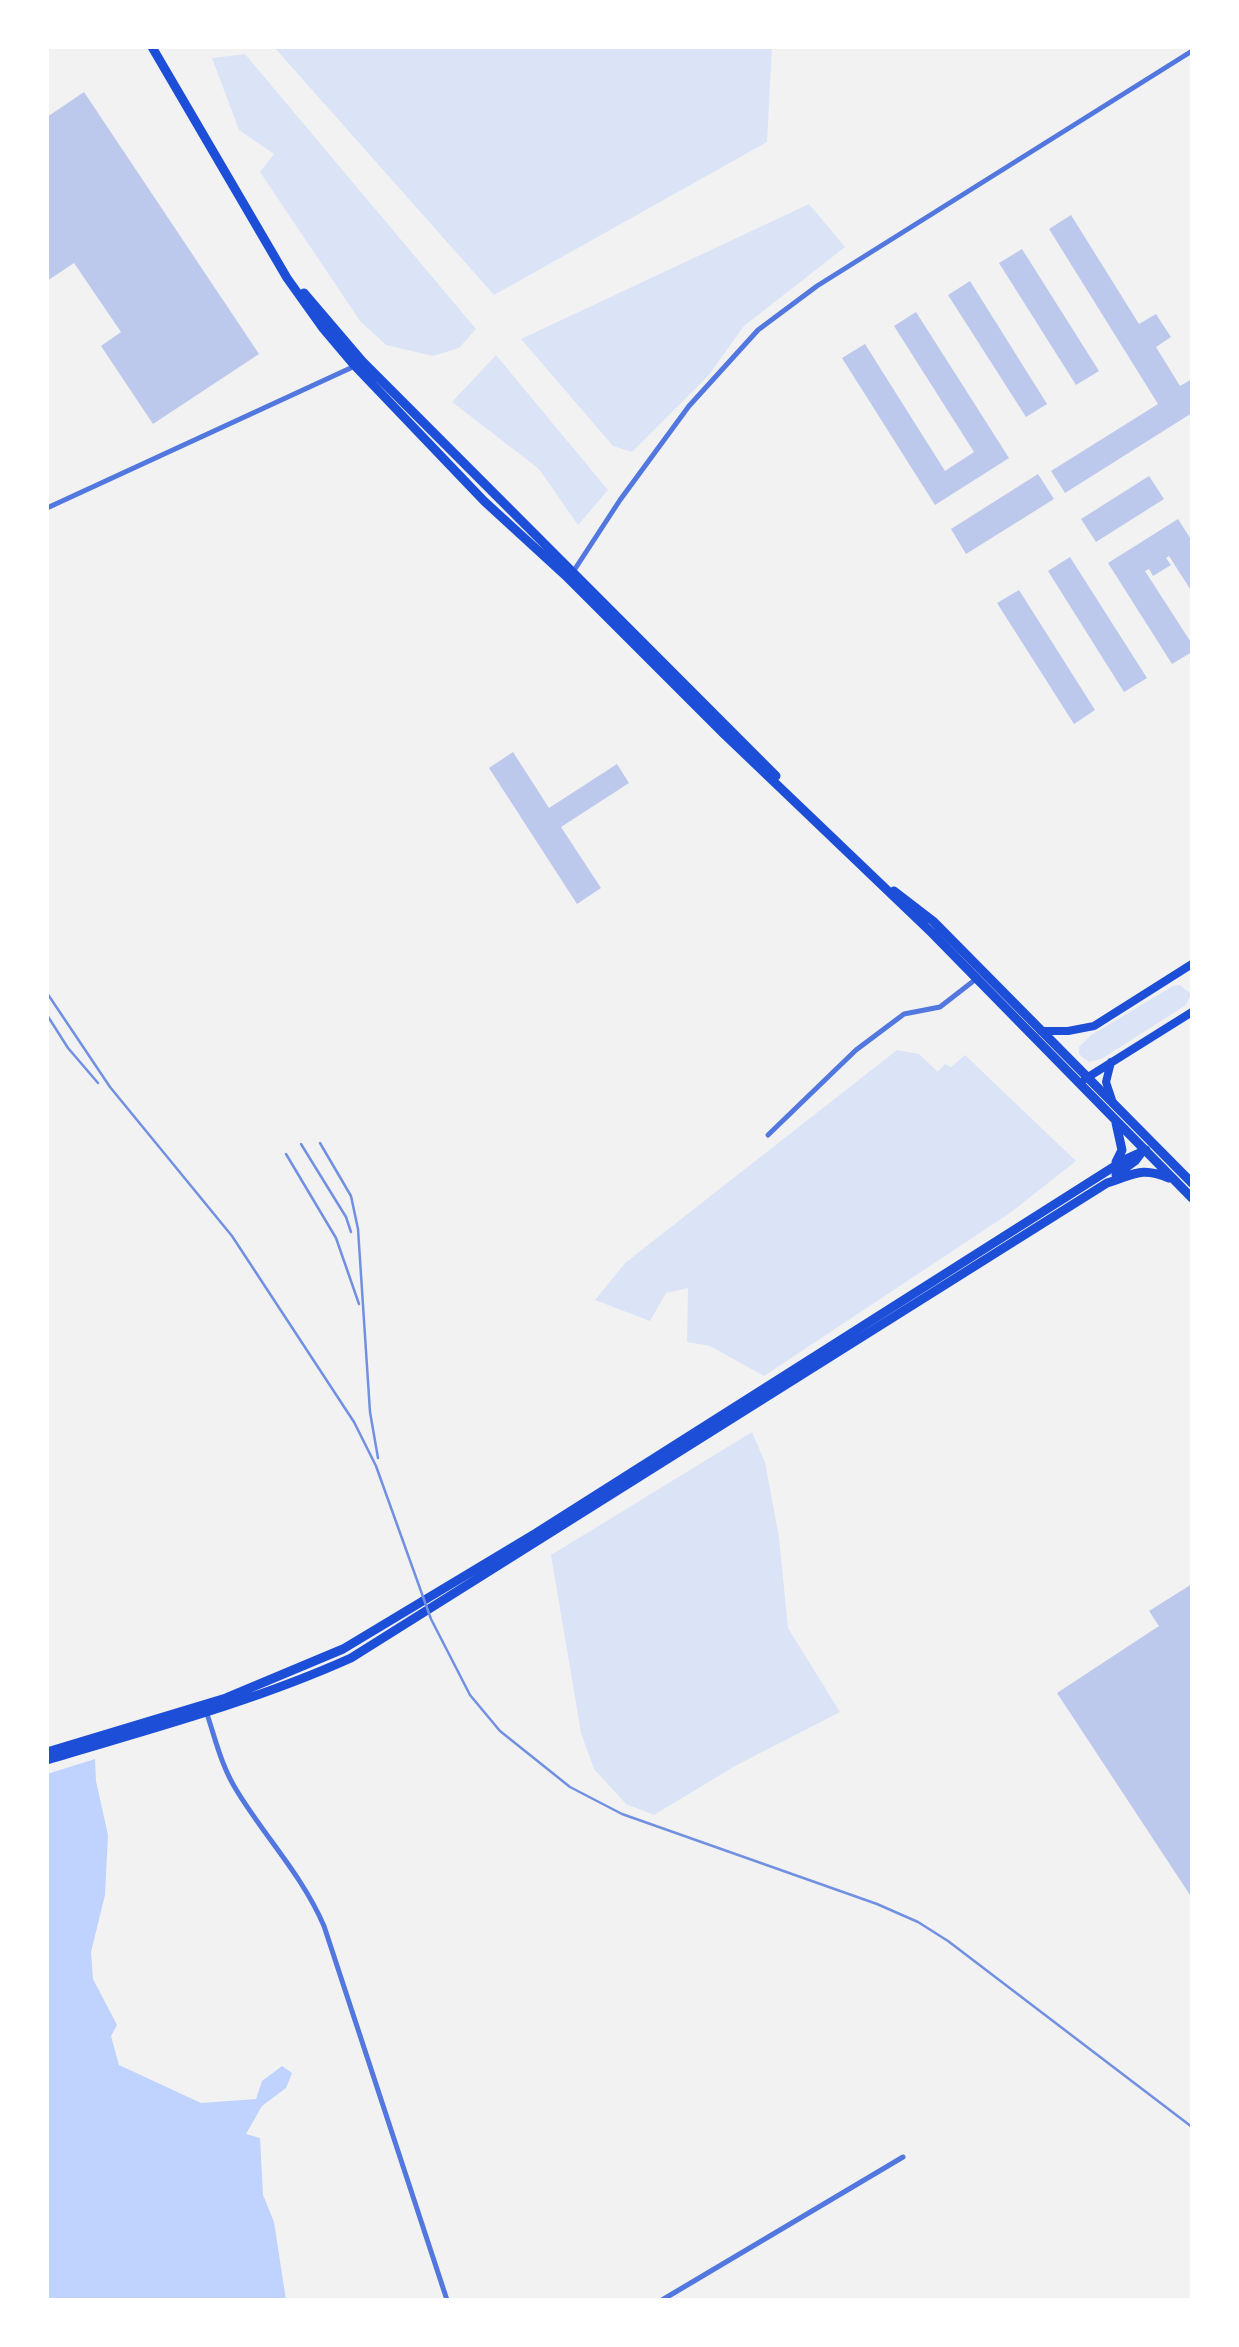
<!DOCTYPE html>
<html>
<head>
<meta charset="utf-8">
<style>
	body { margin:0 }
	#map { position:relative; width:1239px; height:2347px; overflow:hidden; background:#f2f2f2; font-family:Commissioner,sans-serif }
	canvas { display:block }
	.frame { position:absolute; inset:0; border:49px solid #fff; pointer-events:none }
</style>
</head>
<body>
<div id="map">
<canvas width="1239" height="2347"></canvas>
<div class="frame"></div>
</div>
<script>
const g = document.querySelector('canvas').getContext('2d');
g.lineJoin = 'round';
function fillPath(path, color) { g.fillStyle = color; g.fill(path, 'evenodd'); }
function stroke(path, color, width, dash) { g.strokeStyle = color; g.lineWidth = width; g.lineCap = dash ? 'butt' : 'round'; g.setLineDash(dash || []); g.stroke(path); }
const green = new Path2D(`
	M 274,47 L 772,47 L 767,142 L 494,295 Z
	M 245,54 L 476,329 L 459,348 L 433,356 L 386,345 L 360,321 L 260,172 L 274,154 L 239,130 L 212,58 Z
	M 809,204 L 845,247 L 744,326 L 708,376 L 632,452 L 613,446 L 521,339 Z
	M 496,355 L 608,490 L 578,525 L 539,469 L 452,402 Z
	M 1180,985 L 1191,994 L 1186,1005 L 1103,1058 L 1089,1062 L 1079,1054 L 1079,1047 L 1091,1035 L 1173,986 Z
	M 897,1050 L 919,1054 L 938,1072 L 945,1064 L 951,1067 L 965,1055 L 1076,1161 L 1010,1213 L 764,1376 L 710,1346 L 687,1342 L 688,1288 L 666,1293 L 650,1321 L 595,1300 L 625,1263 Z
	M 752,1432 L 765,1462 L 779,1537 L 788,1628 L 840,1712 L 735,1766 L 654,1815 L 626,1804 L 594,1769 L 581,1733 L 551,1555 Z`);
const water = new Path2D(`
	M 95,1759 L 96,1781 L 108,1835 L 105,1895 L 91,1952 L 93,1979 L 117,2025 L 111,2036 L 119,2065 L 201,2103 L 256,2099 L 262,2081 L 282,2066 L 292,2073 L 286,2088 L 262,2106 L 246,2134 L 260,2138 L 263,2195 L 274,2222 L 286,2300 L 47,2300 L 47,1774 Z`);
const building = new Path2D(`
	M 84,92 L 259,354 L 153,424 L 101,346 L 121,332 L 74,263 L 47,281 L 47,117 Z
	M 1071,215 L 1139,324 L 1156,314 L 1171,337 L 1156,347 L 1180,386 L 1192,379 L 1192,413 L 1065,493 L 1051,471 L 1158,404 L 1049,229 Z
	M 1022,249 L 1099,371 L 1076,385 L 999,263 Z
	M 970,281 L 1047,404 L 1026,417 L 948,295 Z
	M 916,312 L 1009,458 L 935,505 L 842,358 L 865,344 L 945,471 L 974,452 L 894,326 Z
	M 1038,474 L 1054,499 L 966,554 L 951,529 Z
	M 1149,476 L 1164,499 L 1096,542 L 1081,519 Z
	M 1178,519 L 1192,541 L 1192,592 L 1169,556 L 1166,558 L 1171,565 L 1153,576 L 1149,569 L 1145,571 L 1192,644 L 1192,652 L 1172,664 L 1108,563 Z
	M 1070,557 L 1147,678 L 1124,692 L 1048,571 Z
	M 1019,590 L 1095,710 L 1074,724 L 997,603 Z
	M 513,752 L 549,808 L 617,764 L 629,783 L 561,827 L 601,888 L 577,904 L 489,768 Z
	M 1192,1584 L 1192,1898 L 1057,1693 L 1159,1626 L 1149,1611 Z`);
const minor = new Path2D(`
	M 47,508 L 355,366
	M 573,572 L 620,500 L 689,406 L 758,330 L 817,286 L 1192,51
	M 768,1135 L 856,1050 L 904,1014 L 940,1007 L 976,979
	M 206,1711 C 215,1737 221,1766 237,1791 C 265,1837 302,1875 324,1926 L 447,2300
	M 662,2300 L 903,2157`);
const secondary = new Path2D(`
	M 1041,1031 L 1068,1031 L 1094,1026 L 1192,964
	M 1111,1062 L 1106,1082 L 1113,1103
	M 1085,1079 L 1192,1012`);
const primary = new Path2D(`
	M 152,47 L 287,278 L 322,327 L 355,366 L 484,501 L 568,578 L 724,734 L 932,933 L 1192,1198
	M 304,293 L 362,361 L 776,776
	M 894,891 L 933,921 L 1192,1183
	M 1116,1162 L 1122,1150 L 1116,1123
	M 1116,1175 L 1135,1161 L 1144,1149
	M 47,1752 L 226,1698 L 343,1649 L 536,1533 L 1126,1159 L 1146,1150
	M 47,1760 C 150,1729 253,1702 351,1658 L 1107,1183 C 1134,1175 1140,1166 1169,1178`);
const rail = new Path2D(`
	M 47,993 L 110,1087 L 232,1236 L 354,1422 L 376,1466 L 431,1619 L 470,1695 L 500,1731 L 570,1787 L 622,1814 L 877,1904 L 918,1922 L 948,1941 L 1192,2127
	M 47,1015 L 68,1048 L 98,1083
	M 320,1143 L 351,1196 L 358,1229 L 370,1412 L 378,1458
	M 301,1144 L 346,1217 L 351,1232
	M 286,1154 L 336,1238 L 359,1304`);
fillPath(green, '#dbe4f7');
fillPath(water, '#bfd3fe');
fillPath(building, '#bdc9ec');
stroke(minor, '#5277de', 5);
stroke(secondary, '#1d4ed8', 8);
stroke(primary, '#1d4ed8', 9);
stroke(rail, '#7290e2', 2.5);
</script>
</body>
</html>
